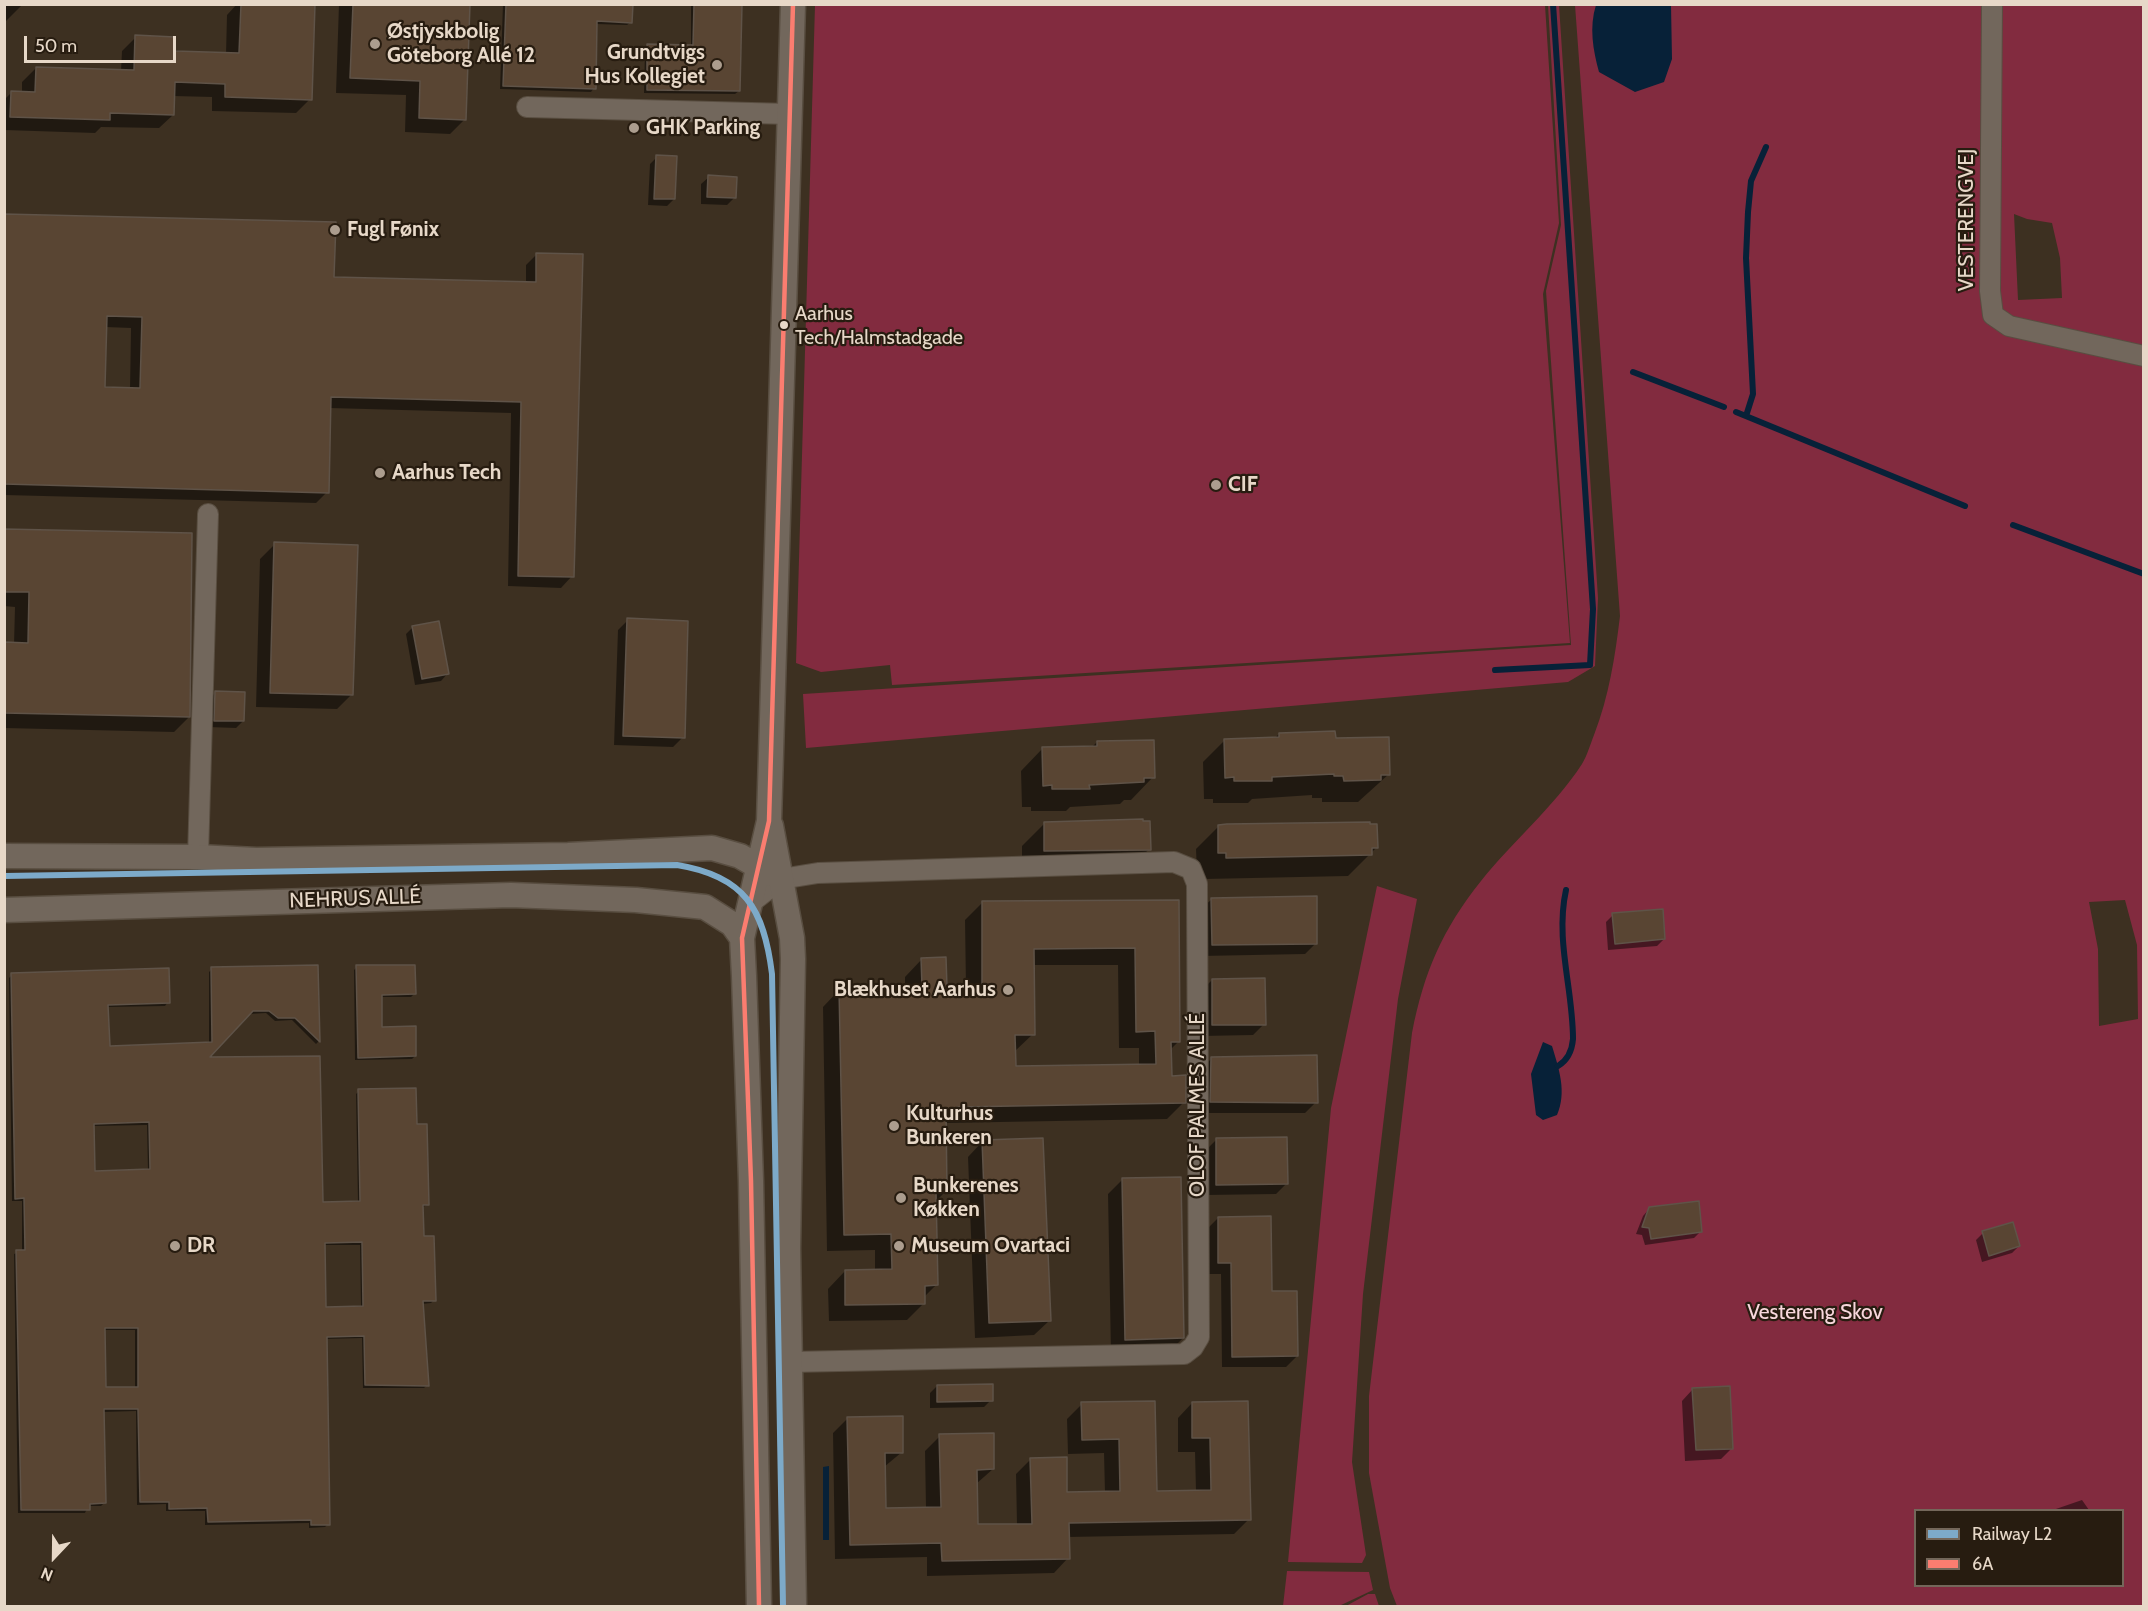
<!DOCTYPE html>
<html>
<head>
<meta charset="utf-8">
<style>
	body { margin:0 }
	#map { position:relative; width:2148px; height:1611px; overflow:hidden; background:#3d3021; font-family:Cabin,sans-serif }
	canvas { display:block }
	.frame { position:absolute; inset:0; border:6px solid #e7d8c8; pointer-events:none }
	.legend { position:absolute; left:1914px; top:1509px; width:210px; height:78px; box-sizing:border-box; background:#271c10; border:2px solid #74675a; margin:0; padding:8px 10px; list-style:none; font-size:18px; color:#e7d8c8 }
	.legend li { display:flex; align-items:center; gap:12px; height:30px }
	.legend b { width:30px; border:2px solid #74675a }
	.north { position:absolute; left:24px; top:1527px; width:60px; height:60px; -webkit-text-stroke:4px #271c10; paint-order:stroke; rotate:202deg; font-size:16px; font-weight:700; line-height:24px; text-align:center; color:#e7d8c8 }
	.north::after { content:''; display:block; margin:auto; width:21px; height:27px; background:#e7d8c8; clip-path:polygon(50% 0,100% 100%,50% 72%,0 100%) }
	.scale { position:absolute; left:24px; top:36px; width:152px; height:27px; box-sizing:border-box; border:3px solid #e7d8c8; border-top:0; padding-left:8px; font-size:18px; line-height:21px; white-space:nowrap; color:#e7d8c8; -webkit-text-stroke:4px #271c10; paint-order:stroke }
</style>
</head>
<body>
<div id="map">
<canvas width="2148" height="1611"></canvas>
<div class="frame"></div>
<ul class="legend">
<li><b style="height:8px;background:#7daac9"></b>Railway L2</li>
<li><b style="height:8px;background:#fb7d70"></b>6A</li>
</ul>
<div class="north">N</div>
<div class="scale">50 m</div>
</div>
<script>
const g = document.querySelector('canvas').getContext('2d');
g.lineJoin = 'round';
function fillPath(path, color) { g.fillStyle = color; g.fill(path, 'evenodd'); }
function stroke(path, color, width, dash) { g.strokeStyle = color; g.lineWidth = width; g.lineCap = dash ? 'butt' : 'round'; g.setLineDash(dash || []); g.stroke(path); }
function write(font, color, halo, rows, align = 'center') {
  g.font = font + ' Cabin,sans-serif'; g.lineWidth = 4.5; g.setLineDash([]); g.textBaseline = 'middle'; g.strokeStyle = halo; g.fillStyle = color; for (const [text, x, y, turn = 0] of rows) {
    g.save(); g.translate(x, y); g.rotate((+turn || 0) * Math.PI / 180); g.textAlign = isNaN(turn) ? turn : align; if (halo) g.strokeText(text, 0, 0); g.fillText(text, 0, 0); g.restore();
  }
}
const green = new Path2D(`
	M 815,5 L 1545,5 L 1559,223 L 1543,294 L 1570,643 L 892,685 L 890,665 L 821,672 L 796,663 Z
	M 1548,5 L 1559,5 L 1598,598 L 1595,666 L 1568,682 L 806,748 L 803,694 L 1571,645 L 1546,291 L 1561,225 Z
	M 1575,5 L 2143,5 L 2143,1606 L 1397,1606 L 1390,1588 L 1369,1473 L 1369,1396 L 1412,1033 C 1424,972 1442,930 1481,881 C 1513,841 1553,808 1582,764 C 1587,756 1590,745 1594,735 C 1609,696 1615,657 1620,616 ZM 2014,214 L 2027,219 L 2052,223 L 2060,258 L 2062,298 L 2018,300 ZM 2125,900 L 2137,945 L 2138,1019 L 2099,1026 L 2098,949 L 2089,902 ZM 1916,1510 L 2122,1510 L 2122,1586 L 1916,1586 Z
	M 1377,886 L 1417,899 L 1398,999 L 1363,1294 L 1352,1462 L 1366,1555 L 1362,1563 L 1288,1562 L 1331,1108 Z
	M 1287,1571 L 1369,1572 L 1373,1590 L 1339,1606 L 1283,1606 Z
	M 1368,1594 L 1375,1594 L 1379,1606 L 1346,1606 Z`);
const water = new Path2D(`
	M 1596,5 L 1671,5 L 1672,59 L 1664,82 L 1635,92 L 1599,72 C 1593,50 1589,27 1596,5 Z
	M 1543,1042 L 1552,1046 C 1559,1069 1567,1092 1557,1115 L 1543,1120 L 1536,1115 L 1531,1074 Z
	M 829,1466 L 829,1540 L 823,1540 L 823,1467 Z`);
const shadow = new Path2D(`
	M 4,4 L 23,4 L 4,23 Z
	M 237,4 L 313,4 L 310,99 L 296,113 L 212,111 L 212,97 L 173,96 L 173,115 L 159,128 L 101,127 L 95,133 L 4,130 L 4,100 L 12,92 L 22,93 L 22,82 L 36,68 L 121,71 L 122,51 L 136,37 L 173,52 L 226,54 L 227,15 Z
	M 339,4 L 469,4 L 465,119 L 450,134 L 405,132 L 406,95 L 336,93 Z
	M 503,4 L 631,4 L 631,22 L 627,25 L 596,24 L 594,88 L 591,92 L 500,89 Z
	M 691,4 L 741,4 L 739,91 L 735,94 L 644,93 L 645,49 L 648,46 L 691,47 Z
	M 657,157 L 674,199 L 667,206 L 648,205 L 650,164 Z
	M 709,177 L 734,198 L 727,205 L 701,204 L 701,184 Z
	M 4,215 L 333,279 L 526,284 L 526,265 L 537,254 L 572,576 L 561,588 L 508,586 L 511,413 L 329,408 L 327,492 L 316,503 L 4,495 ZM 105,327 L 131,328 L 130,389 L 104,389 Z
	M 4,531 L 189,717 L 174,732 L 4,728 L 4,643 L 14,644 L 15,607 L 4,606 Z
	M 275,544 L 352,694 L 337,709 L 256,707 L 260,559 Z
	M 628,620 L 683,737 L 673,747 L 614,745 L 618,630 Z
	M 413,627 L 448,673 L 441,681 L 415,685 L 406,634 Z
	M 215,693 L 243,721 L 236,728 L 208,727 L 208,700 Z
	M 1279,734 L 1334,740 L 1389,774 L 1358,802 L 1322,802 L 1322,798 L 1312,798 L 1312,795 L 1252,799 L 1248,803 L 1213,803 L 1213,799 L 1204,799 L 1203,762 L 1225,740 L 1274,739 Z
	M 1097,742 L 1153,777 L 1131,800 L 1124,800 L 1120,804 L 1070,807 L 1066,811 L 1031,811 L 1031,807 L 1022,807 L 1021,771 L 1043,748 L 1092,747 Z
	M 1044,824 L 1149,849 L 1127,872 L 1022,873 L 1022,846 Z
	M 1218,827 L 1376,848 L 1348,876 L 1205,879 L 1205,874 L 1197,874 L 1196,849 Z
	M 1212,899 L 1316,943 L 1305,954 L 1201,956 L 1200,910 Z
	M 1177,902 L 1178,1042 L 1170,1050 L 1171,1077 L 1184,1102 L 1167,1119 L 945,1123 L 946,1191 L 935,1202 L 936,1285 L 924,1297 L 924,1303 L 907,1320 L 829,1321 L 828,1289 L 845,1271 L 875,1271 L 875,1250 L 827,1251 L 823,1007 L 840,989 L 905,988 L 905,977 L 922,959 L 945,988 L 966,988 L 965,920 L 982,903 ZM 1033,965 L 1118,965 L 1119,1048 L 1139,1048 L 1139,1065 L 1014,1068 L 1014,1052 L 1033,1034 Z
	M 1613,915 L 1664,939 L 1657,946 L 1608,950 L 1606,922 Z
	M 317,967 L 318,1042 L 316,1044 L 292,1020 L 275,1021 L 266,1013 L 249,1014 L 206,1059 L 321,1203 L 358,1202 L 356,1094 L 359,1091 L 415,1126 L 427,1205 L 421,1208 L 422,1238 L 434,1300 L 431,1303 L 422,1304 L 427,1385 L 424,1388 L 363,1388 L 362,1338 L 325,1339 L 328,1524 L 325,1527 L 309,1528 L 309,1523 L 205,1525 L 205,1511 L 166,1511 L 166,1504 L 137,1505 L 136,1411 L 103,1412 L 104,1503 L 101,1506 L 88,1506 L 85,1513 L 18,1513 L 14,1254 L 22,1251 L 22,1201 L 12,1201 L 9,978 L 12,975 L 168,1002 L 165,1006 L 107,1007 L 108,1048 L 209,1044 L 209,972 L 212,969 ZM 147,1125 L 148,1171 L 94,1173 L 92,1126 ZM 324,1245 L 360,1245 L 361,1307 L 325,1309 ZM 104,1330 L 135,1330 L 135,1389 L 104,1389 Z
	M 357,967 L 414,994 L 411,997 L 380,997 L 381,1028 L 415,1056 L 412,1059 L 355,1060 L 354,970 Z
	M 1212,980 L 1264,1024 L 1253,1035 L 1202,1036 L 1201,991 Z
	M 1212,1058 L 1316,1102 L 1305,1113 L 1200,1113 L 1201,1069 Z
	M 1216,1140 L 1287,1183 L 1276,1194 L 1206,1195 L 1205,1151 Z
	M 982,1142 L 1049,1321 L 1034,1335 L 975,1338 L 968,1157 Z
	M 1123,1179 L 1183,1338 L 1168,1353 L 1111,1354 L 1108,1194 Z
	M 1650,1208 L 1701,1231 L 1694,1238 L 1645,1245 L 1642,1235 L 1636,1234 L 1643,1216 Z
	M 1218,1218 L 1271,1293 L 1297,1356 L 1286,1367 L 1222,1367 L 1221,1274 L 1208,1274 L 1207,1229 Z
	M 1983,1233 L 2019,1246 L 2012,1253 L 1982,1262 L 1976,1240 Z
	M 937,1386 L 991,1400 L 984,1407 L 930,1408 L 930,1393 Z
	M 1693,1389 L 1732,1448 L 1721,1459 L 1685,1461 L 1682,1401 Z
	M 1247,1402 L 1249,1519 L 1234,1534 L 1068,1537 L 1068,1558 L 1054,1573 L 927,1576 L 927,1557 L 835,1559 L 833,1433 L 848,1418 L 902,1452 L 884,1467 L 884,1509 L 926,1508 L 925,1451 L 940,1436 L 993,1469 L 976,1484 L 977,1526 L 1017,1525 L 1016,1474 L 1031,1459 L 1066,1494 L 1105,1493 L 1104,1453 L 1068,1454 L 1067,1419 L 1082,1404 L 1153,1403 L 1155,1492 L 1196,1491 L 1195,1452 L 1178,1452 L 1178,1418 L 1192,1403 Z
	M 2082,1500 L 2089,1510 L 2053,1510 Z`);
const stream = new Path2D(`
	M 1633,372 L 1724,407
	M 1736,412 L 1965,506
	M 1746,416 L 1753,394 L 1746,258 L 1748,212 L 1751,181 L 1766,147
	M 2013,525 L 2144,574
	M 1495,670 L 1590,665 L 1593,609 L 1553,4
	M 1558,1066 C 1568,1060 1572,1051 1573,1039 C 1573,989 1555,940 1566,890`);
const building = new Path2D(`
	M 241,4 L 315,4 L 312,100 L 225,97 L 225,84 L 175,82 L 174,115 L 110,113 L 110,120 L 10,117 L 11,91 L 35,92 L 36,67 L 134,70 L 135,35 L 175,37 L 175,51 L 239,53 Z
	M 353,4 L 470,4 L 466,120 L 419,118 L 420,81 L 350,78 Z
	M 506,4 L 633,4 L 632,23 L 597,21 L 596,89 L 503,86 Z
	M 694,4 L 742,4 L 740,91 L 647,90 L 647,44 L 693,45 Z
	M 656,155 L 677,156 L 675,199 L 654,199 Z
	M 708,175 L 737,177 L 736,198 L 707,197 Z
	M 4,214 L 336,222 L 334,277 L 536,282 L 536,253 L 583,254 L 574,577 L 518,576 L 521,402 L 331,397 L 329,493 L 4,484 ZM 107,316 L 142,317 L 140,388 L 105,387 Z
	M 4,529 L 192,533 L 190,717 L 4,713 L 4,642 L 28,643 L 29,592 L 4,592 Z
	M 274,542 L 358,545 L 353,695 L 270,693 Z
	M 627,618 L 688,621 L 685,738 L 623,736 Z
	M 439,621 L 449,674 L 422,679 L 412,626 Z
	M 215,691 L 245,692 L 244,721 L 214,721 Z
	M 1335,731 L 1336,738 L 1389,737 L 1390,775 L 1381,775 L 1381,780 L 1344,781 L 1343,776 L 1334,776 L 1334,774 L 1272,777 L 1272,781 L 1234,781 L 1234,777 L 1225,778 L 1224,739 L 1279,737 L 1279,733 Z
	M 1154,740 L 1155,778 L 1144,778 L 1144,782 L 1089,785 L 1090,789 L 1052,789 L 1052,785 L 1043,786 L 1042,747 L 1097,746 L 1097,741 Z
	M 1143,819 L 1143,821 L 1150,821 L 1151,850 L 1044,851 L 1044,822 Z
	M 1370,822 L 1370,824 L 1377,824 L 1378,848 L 1372,848 L 1372,855 L 1226,858 L 1226,853 L 1218,853 L 1218,825 L 1227,824 Z
	M 1317,896 L 1317,944 L 1212,945 L 1211,898 Z
	M 1179,900 L 1180,1042 L 1171,1042 L 1172,1076 L 1186,1075 L 1186,1103 L 957,1107 L 957,1110 L 946,1110 L 947,1192 L 936,1192 L 938,1285 L 925,1286 L 925,1304 L 845,1305 L 845,1270 L 892,1269 L 891,1234 L 844,1235 L 839,988 L 922,986 L 921,958 L 946,957 L 947,987 L 982,986 L 982,901 ZM 1135,948 L 1136,1032 L 1155,1031 L 1156,1064 L 1016,1066 L 1015,1035 L 1035,1035 L 1034,949 Z
	M 1663,909 L 1665,939 L 1615,944 L 1612,913 Z
	M 318,965 L 320,1042 L 295,1018 L 278,1018 L 269,1011 L 253,1011 L 210,1057 L 320,1056 L 323,1202 L 360,1201 L 358,1089 L 416,1088 L 417,1124 L 427,1124 L 429,1205 L 423,1205 L 424,1236 L 434,1236 L 436,1301 L 423,1301 L 429,1386 L 365,1385 L 364,1336 L 327,1337 L 330,1525 L 311,1525 L 311,1520 L 208,1522 L 207,1508 L 169,1509 L 169,1502 L 140,1502 L 138,1409 L 104,1409 L 106,1503 L 90,1504 L 90,1510 L 21,1510 L 16,1250 L 25,1250 L 24,1198 L 15,1199 L 11,973 L 169,968 L 170,1003 L 108,1005 L 110,1046 L 212,1042 L 211,967 ZM 149,1122 L 150,1169 L 95,1171 L 94,1124 ZM 362,1242 L 363,1306 L 326,1307 L 325,1243 ZM 105,1328 L 138,1328 L 138,1387 L 106,1387 Z
	M 356,965 L 415,965 L 416,994 L 382,995 L 382,1027 L 416,1026 L 416,1056 L 358,1058 Z
	M 1265,978 L 1266,1025 L 1212,1025 L 1212,979 Z
	M 1317,1055 L 1318,1103 L 1210,1102 L 1211,1057 Z
	M 1287,1137 L 1288,1184 L 1216,1185 L 1216,1138 Z
	M 1043,1138 L 1051,1321 L 989,1323 L 982,1140 Z
	M 1181,1177 L 1184,1338 L 1125,1340 L 1122,1178 Z
	M 1699,1201 L 1702,1232 L 1651,1239 L 1649,1228 L 1642,1227 L 1649,1207 Z
	M 1271,1216 L 1272,1291 L 1297,1291 L 1298,1356 L 1232,1357 L 1231,1263 L 1218,1263 L 1218,1217 Z
	M 2013,1222 L 2020,1246 L 1989,1256 L 1982,1231 Z
	M 993,1384 L 993,1401 L 937,1402 L 937,1385 Z
	M 1730,1386 L 1733,1449 L 1696,1450 L 1692,1388 Z
	M 1155,1401 L 1157,1491 L 1211,1490 L 1210,1438 L 1192,1438 L 1192,1402 L 1248,1401 L 1251,1520 L 1069,1523 L 1070,1559 L 942,1561 L 941,1543 L 850,1545 L 847,1417 L 903,1416 L 903,1453 L 885,1453 L 886,1508 L 941,1507 L 939,1434 L 994,1433 L 994,1469 L 977,1470 L 978,1524 L 1032,1524 L 1030,1458 L 1067,1457 L 1067,1492 L 1120,1491 L 1119,1439 L 1082,1440 L 1081,1402 Z`);
const minor = new Path2D(`
	M 1992,4 L 1990,291 L 1993,315 L 2009,326 L 2144,356
	M 527,107 L 789,114
	M 198,857 L 208,514
	M 749,904 L 781,879 L 818,873 L 1174,862 L 1191,869 L 1197,884 L 1199,1337 L 1193,1347 L 1184,1354 L 790,1362`);
const tertiary = new Path2D(`
	M 771,826 L 792,938 L 793,959 L 788,1248 L 794,1606
	M 4,856 L 198,857 L 256,860 L 568,855 L 712,848 L 740,856 L 771,874
	M 4,910 L 511,895 L 636,900 L 705,907 L 732,924 L 742,938 L 744,976 L 751,1181 L 759,1606
	M 742,938 L 769,821 L 793,4`);
const bus1 = new Path2D(`
	M 759,1606 L 751,1181 L 742,938 L 769,821 L 793,4`);
const rail1 = new Path2D(`
	M 4,876 L 677,865 C 745,876 764,909 772,974 L 783,1606`);
const markers = [
	[375,44,6,"#ac9d8e"],
	[717,65,6,"#ac9d8e"],
	[634,128,6,"#ac9d8e"],
	[335,230,6,"#ac9d8e"],
	[784,325,5,"#e7d8c8"],
	[380,473,6,"#ac9d8e"],
	[1216,485,6,"#ac9d8e"],
	[1008,990,6,"#ac9d8e"],
	[894,1126,6,"#ac9d8e"],
	[901,1198,6,"#ac9d8e"],
	[175,1246,6,"#ac9d8e"],
	[899,1246,6,"#ac9d8e"]
];
const busNames = [
	["Aarhus",795,314],
	["Tech/Halmstadgade",795,338]
];
const poiNames = [
	["Østjyskbolig",387,32],
	["Göteborg Allé 12",387,56],
	["Grundtvigs",705,53,"right"],
	["Hus Kollegiet",705,77,"right"],
	["GHK Parking",646,128],
	["Fugl Fønix",347,230],
	["Aarhus Tech",392,473],
	["CIF",1228,485],
	["Blækhuset Aarhus",996,990,"right"],
	["Kulturhus",906,1114],
	["Bunkeren",906,1138],
	["Bunkerenes",913,1186],
	["Køkken",913,1210],
	["DR",187,1246],
	["Museum Ovartaci",911,1246]
];
const streetNames = [
	["VESTERENGVEJ",1967,220,-90],
	["NEHRUS ALLÉ",355,899,-2],
	["OLOF PALMES ALLÉ",1198,1105,-90]
];
const parkNames = [
	["Vestereng Skov",1815,1313]
];
fillPath(green, '#822b3f');
fillPath(water, '#072138');
fillPath(shadow, '#0007');
stroke(stream, '#072138', 6);
fillPath(building, '#594533');
stroke(building, '#5f5348', 1.5);
stroke(minor, '#594e41', 22);
stroke(tertiary, '#594e41', 27);
stroke(minor, '#72675c', 20);
stroke(tertiary, '#72675c', 24);
stroke(bus1, '#fb7d70', 4.5);
stroke(rail1, '#7daac9', 6);
for (const [x, y, r, color] of markers) { const dot = new Path2D(); dot.arc(x, y, r, 0, 2 * Math.PI); g.fillStyle = color; g.fill(dot); stroke(dot, '#271c10', 2); }
write('20px', '#e7d8c8', '#271c10', busNames, 'left');
write('bold 21px', '#e7d8c8', '#271c10', poiNames, 'left');
write('21px', '#e7d8c8', '#271c10', streetNames);
write('21px', '#f8d7dc', '#271c10', parkNames);
</script>
</body>
</html>
